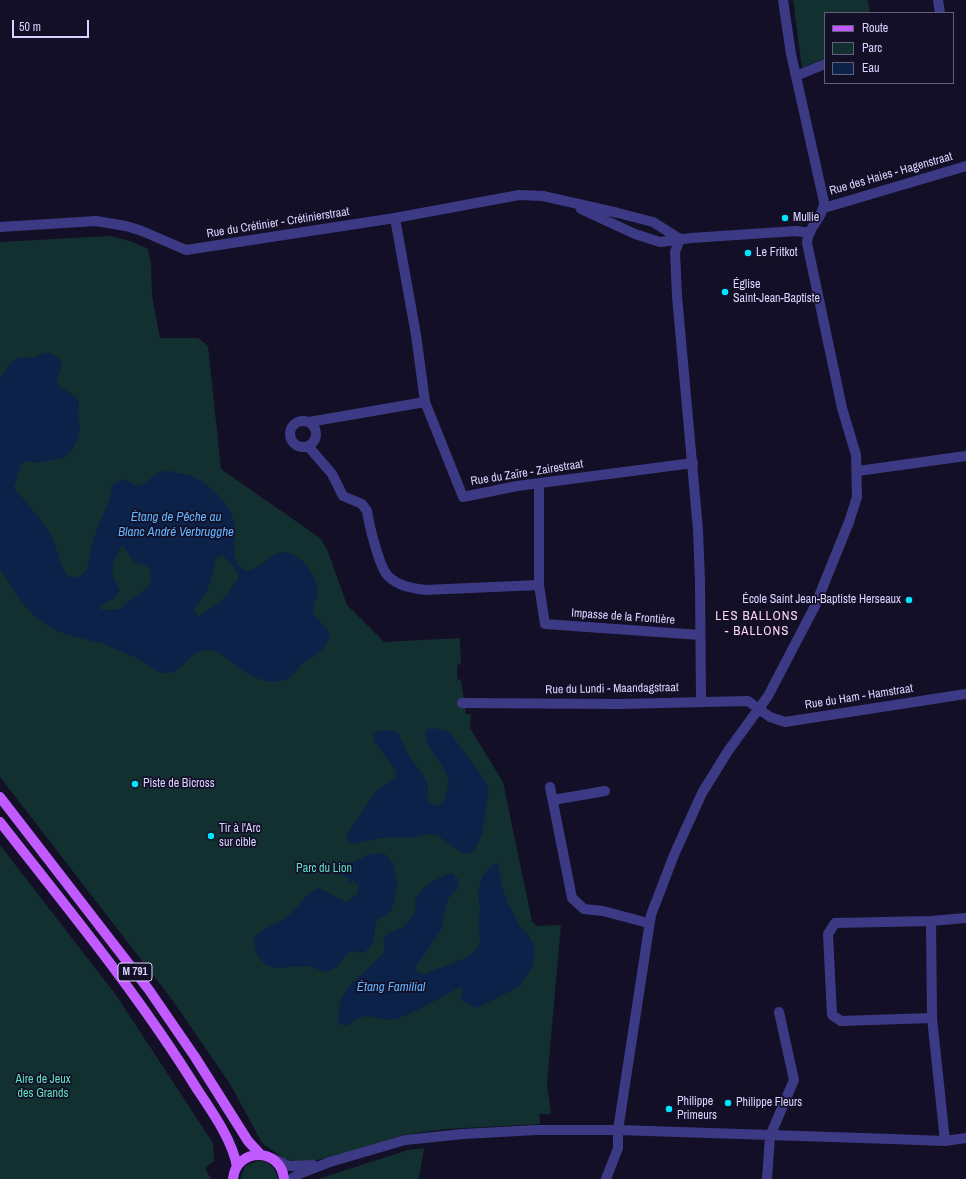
<!DOCTYPE html>
<html>
<head>
<meta charset="utf-8">
<style>
	body { margin:0 }
	#map { position:relative; width:966px; height:1179px; overflow:hidden; background:#130f26; font-family:"Archivo Narrow",sans-serif }
	canvas { display:block }
	.legend { position:absolute; left:824px; top:12px; width:130px; height:72px; box-sizing:border-box; background:#130f26; border:1px solid #625e7d; margin:0; padding:5px 7px; list-style:none; font-size:12px; color:#d9d4ff }
	.legend li { display:flex; align-items:center; gap:8px; height:20px }
	.legend b { width:20px; border:1px solid #625e7d }
	.scale { position:absolute; left:12px; top:20px; width:77px; height:18px; box-sizing:border-box; border:2px solid #d9d4ff; border-top:0; padding-left:5px; font-size:12px; line-height:14px; white-space:nowrap; color:#d9d4ff; -webkit-text-stroke:3px #130f26; paint-order:stroke }
</style>
</head>
<body>
<div id="map">
<canvas width="966" height="1179"></canvas>
<ul class="legend">
<li><b style="height:5px;background:#c25bff"></b>Route</li>
<li><b style="height:11px;background:#12302f"></b>Parc</li>
<li><b style="height:11px;background:#0c2248"></b>Eau</li>
</ul>
<div class="scale">50 m</div>
</div>
<script>
const g = document.querySelector('canvas').getContext('2d');
g.lineJoin = 'round';
function fillPath(path, color) { g.fillStyle = color; g.fill(path, 'evenodd'); }
function stroke(path, color, width, dash) { g.strokeStyle = color; g.lineWidth = width; g.lineCap = dash ? 'butt' : 'round'; g.setLineDash(dash || []); g.stroke(path); }
function write(font, color, halo, rows, align = 'center') {
  g.font = font + ' "Archivo Narrow",sans-serif'; g.lineWidth = 3.5; g.setLineDash([]); g.textBaseline = 'middle'; g.strokeStyle = halo; g.fillStyle = color; for (const [text, x, y, turn = 0] of rows) {
    g.save(); g.translate(x, y); g.rotate((+turn || 0) * Math.PI / 180); g.textAlign = isNaN(turn) ? turn : align; if (halo) g.strokeText(text, 0, 0); g.fillText(text, 0, 0); g.restore();
  }
}
const green = new Path2D(`
	M 793,0 L 868,0 L 870,13 L 825,13 L 825,58 L 802,68 Z
	M 110,236 L 130,241 L 148,249 L 151,264 L 152,296 L 160,338 L 198,338 L 208,346 L 221,469 L 320,538 L 327,549 L 347,605 L 384,642 L 460,638 L 461,664 L 457,665 L 457,679 L 461,680 L 466,714 L 471,714 L 470,728 L 503,782 L 532,921 L 537,926 L 561,925 L 547,1083 L 551,1114 L 539,1114 L 540,1124 L 446,1129 L 403,1135 L 340,1155 L 302,1163 L 285,1159 L 262,1143 L 230,1084 L 173,1001 L 0,777 L 0,242 Z
	M 0,845 L 116,995 L 213,1143 L 214,1161 L 205,1168 L 211,1179 L 0,1179 Z
	M 424,1148 L 419,1179 L 318,1179 L 408,1150 Z
	M 258,1161 C 269,1161 276,1168 278,1179 L 240,1179 L 245,1166 Z`);
const water = new Path2D(`
	M 50,353 L 58,357 L 62,366 L 57,379 L 59,386 L 76,397 L 79,402 L 78,417 L 80,427 L 78,438 L 72,450 L 63,458 L 38,463 L 24,461 L 21,465 L 14,488 C 26,502 39,516 49,532 C 57,546 59,562 67,575 L 75,578 L 83,574 L 87,570 L 93,540 L 111,495 L 112,485 L 123,479 L 138,486 C 148,483 154,473 164,471 C 169,470 174,472 179,473 C 184,474 191,475 196,478 C 212,486 233,507 235,526 C 236,538 231,558 240,567 C 252,578 264,560 274,555 C 295,544 314,571 318,589 C 319,598 309,606 315,615 C 318,620 326,627 330,634 C 325,653 316,653 302,664 C 298,668 295,674 290,677 C 275,688 252,678 239,668 C 229,661 219,648 205,650 C 188,651 184,675 161,673 L 133,656 L 101,643 L 64,634 L 50,627 L 39,620 L 22,603 L 0,569 L 0,381 C 3,371 11,359 23,357 C 27,356 31,359 35,357 C 41,355 43,352 50,353 ZM 123,546 L 135,563 L 144,565 L 150,569 L 151,582 L 145,590 L 119,609 L 101,610 L 101,605 L 114,599 L 120,590 C 108,569 112,569 120,547 ZM 222,555 L 234,566 L 239,578 L 223,600 L 199,616 L 195,613 L 194,609 L 207,591 L 217,557 Z
	M 430,728 L 445,730 L 450,733 L 482,776 L 489,789 L 482,835 L 475,849 L 471,853 L 462,853 L 437,835 L 428,834 L 413,838 L 380,838 L 353,844 L 346,839 L 349,832 L 376,791 L 396,777 L 396,771 L 374,741 L 373,735 C 379,729 391,729 398,732 L 409,756 L 424,776 L 428,785 L 427,798 L 430,803 L 438,806 C 443,803 444,799 446,793 C 457,767 424,755 425,731 Z
	M 379,853 L 387,855 L 393,864 L 397,880 L 395,898 L 392,909 L 387,915 L 377,919 C 372,935 378,942 363,953 C 345,949 347,956 337,967 C 334,970 329,971 325,972 L 309,966 L 276,968 L 266,965 L 258,957 L 253,940 C 262,927 274,926 286,917 C 299,909 304,893 319,888 L 346,902 C 355,898 358,895 359,885 L 353,881 L 349,883 L 349,878 L 328,871 L 326,867 L 342,862 L 352,863 L 367,855 Z
	M 498,863 L 502,886 L 509,905 L 521,928 L 529,935 L 535,949 L 534,959 L 532,968 L 520,986 L 477,1008 L 460,1000 L 463,988 L 461,987 C 440,997 419,1011 397,1019 C 379,1024 367,1006 347,1026 L 338,1023 L 340,1001 L 349,986 L 385,952 L 383,940 L 388,933 L 404,927 C 407,922 411,918 414,914 C 417,909 415,906 415,902 C 418,887 440,876 452,873 L 459,880 L 457,889 L 448,899 L 441,930 L 415,968 L 416,971 L 422,975 L 468,957 L 479,946 L 480,937 L 478,922 L 480,913 L 478,889 L 484,874 L 492,865 Z`);
const minor = new Path2D(`
	M 938,0 L 940,13
	M 796,76 L 825,64
	M 824,208 L 966,166
	M 581,209 L 635,234 L 660,242 L 691,238 L 796,231 L 810,233
	M 395,218 L 416,335 L 425,402 L 463,497 L 517,486 L 693,463
	M 0,227 L 96,221 L 126,226 L 142,231 L 186,250 L 395,218 L 519,195 L 543,196 L 618,213 L 653,222 L 680,239
	M 680,239 L 675,252 L 677,296 L 698,530 L 700,582 L 701,701
	M290 434a13 13 0 1 1 26 0a13 13 0 1 1-26 0Z
	M 309,422 L 425,402
	M 308,446 L 332,474 L 343,496 L 362,504 L 367,511 C 369,524 379,567 388,576 C 398,586 412,588 425,590 L 539,585
	M 858,471 L 966,456
	M 539,483 L 539,585 L 545,624 L 700,635
	M 462,703 L 619,704 L 748,701 L 770,717 L 785,722 L 966,694
	M 550,787 L 572,898 L 584,909 L 603,911 L 648,923
	M 553,800 L 605,791
	M 931,921 L 932,1018 L 945,1141
	M 932,1018 L 841,1021 L 832,1015 L 828,934 L 835,923 L 931,921 L 966,918
	M 274,1159 L 289,1166 L 313,1165
	M 291,1179 L 301,1173 L 330,1162 L 405,1140 L 463,1134 L 536,1130 L 618,1130 L 892,1139 L 945,1141 L 966,1138
	M 606,1179 L 618,1148 L 618,1130 L 651,915 L 674,855 L 702,793 L 728,751 L 768,696 L 815,606 L 849,522 L 857,497 L 856,455 L 842,408 L 807,243 C 807,227 824,218 824,202 L 791,54 L 783,0
	M 767,1179 L 770,1136 L 794,1080 L 779,1012`);
const major = new Path2D(`
	M 0,797 L 149,990 L 195,1057 L 248,1141 L 260,1154
	M 0,822 C 68,909 139,995 197,1089 C 211,1110 233,1141 237,1167
	M 233,1179 C 236,1147 281,1147 284,1179`);
const markers = [
	[785,218,4,"#00e5ff"],
	[748,253,4,"#00e5ff"],
	[725,292,4,"#00e5ff"],
	[909,600,4,"#00e5ff"],
	[135,784,4,"#00e5ff"],
	[211,836,4,"#00e5ff"],
	[728,1103,4,"#00e5ff"],
	[669,1109,4,"#00e5ff"]
];
const shields = [
	[135,972,34]
];
const shieldNames = [
	["M 791",135,972]
];
const streetNames = [
	["Rue des Haies - Hagenstraat",891,174,-16],
	["Rue du Crétinier - Crétinierstraat",278,223,-9],
	["Rue du Zaïre - Zairestraat",527,473,-9],
	["Impasse de la Frontière",623,617,4],
	["Rue du Lundi - Maandagstraat",612,689,-1],
	["Rue du Ham - Hamstraat",859,697,-9]
];
const poiNames = [
	["Mullie",793,218],
	["Le Fritkot",756,253],
	["Église",733,285],
	["Saint-Jean-Baptiste",733,299],
	["École Saint Jean-Baptiste Herseaux",901,600,"right"],
	["Piste de Bicross",143,784],
	["Tir à l'Arc",219,829],
	["sur cible",219,843],
	["Philippe",677,1102],
	["Primeurs",677,1116],
	["Philippe Fleurs",736,1103]
];
const parkNames = [
	["Parc du Lion",324,869],
	["Aire de Jeux",43,1080],
	["des Grands",43,1094]
];
const waterNames = [
	["Étang de Pêche au",176,518],
	["Blanc André Verbrugghe",176,533],
	["Étang Familial",391,988]
];
const neighbourhoodNames = [
	["LES BALLONS",757,617],
	["- BALLONS",757,632]
];
fillPath(green, '#12302f');
fillPath(water, '#0c2248');
stroke(minor, '#3d3a85', 10);
stroke(major, '#c25bff', 10);
for (const [x, y, r, color] of markers) { const dot = new Path2D(); dot.arc(x, y, r, 0, 2 * Math.PI); g.fillStyle = color; g.fill(dot); stroke(dot, '#130f26', 1.5); }
for (const [x, y, w] of shields) { const box = new Path2D(); box.roundRect(x - w / 2, y - 9, w, 18, 3); g.fillStyle = '#130f26'; g.fill(box); stroke(box, '#d9d4ff', 1); }
write('bold 11px', '#d9d4ff', null, shieldNames);
write('12px', '#d9d4ff', '#130f26', streetNames);
write('12px', '#d9d4ff', '#130f26', poiNames, 'left');
write('12px', '#5fe0c0', '#130f26', parkNames);
write('italic 13px', '#62b6ff', '#130f26', waterNames);
g.letterSpacing = '1px';
write('13px', '#ffd6f0', '#130f26', neighbourhoodNames);
g.letterSpacing = '0px';
</script>
</body>
</html>
